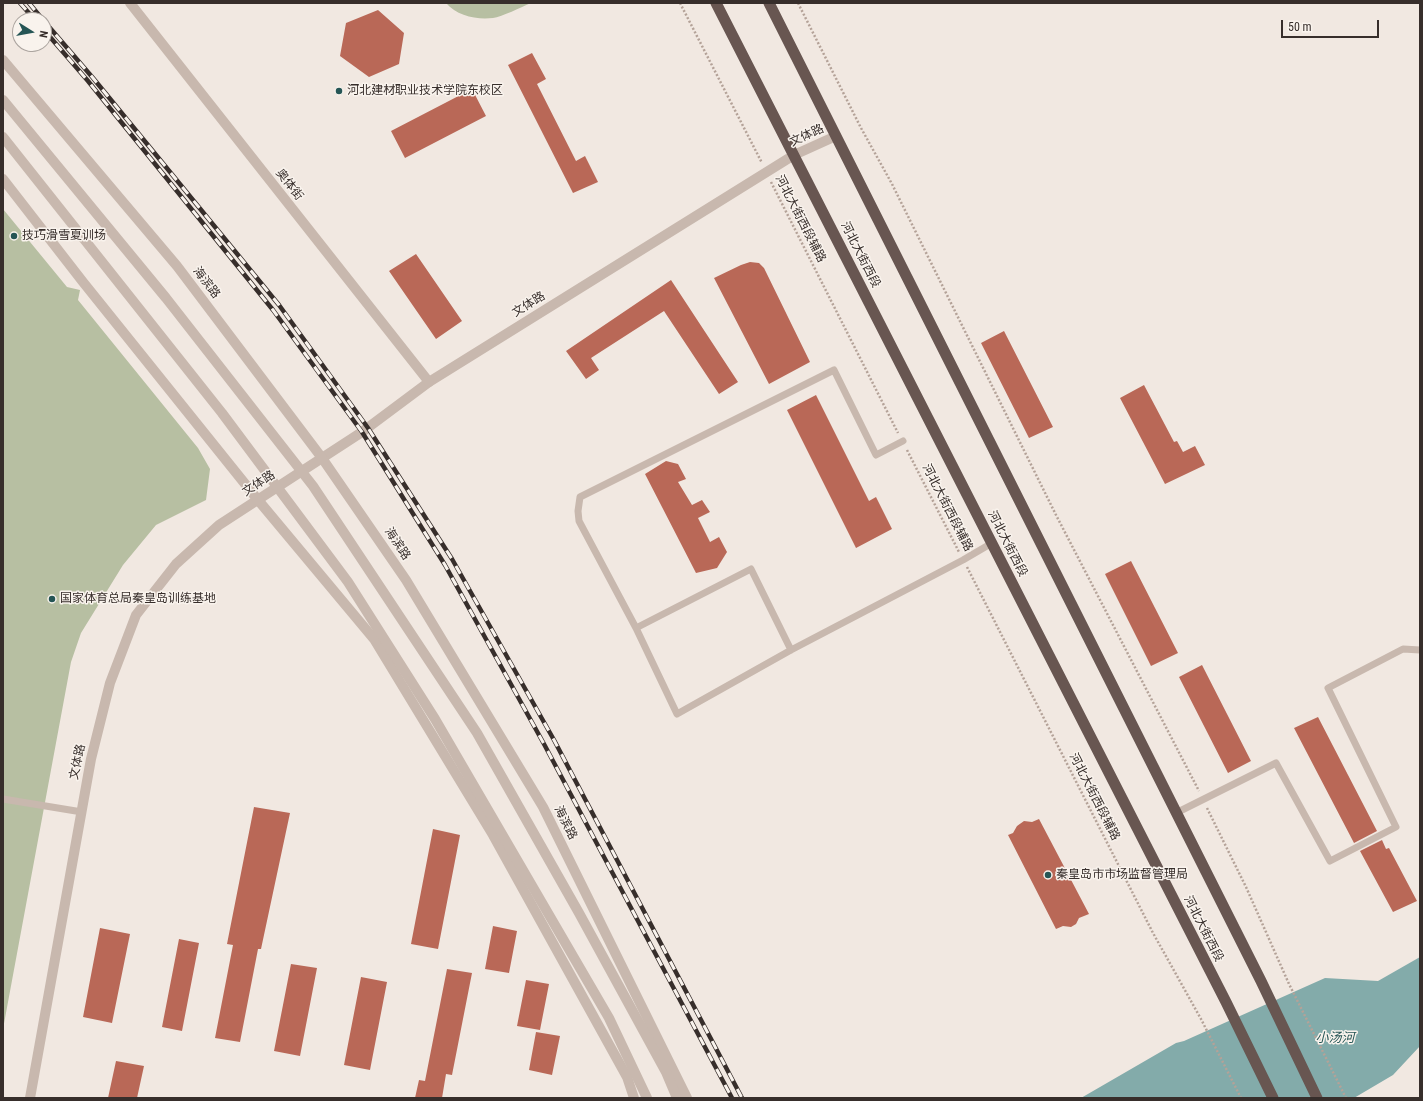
<!DOCTYPE html>
<html>
<head>
<meta charset="utf-8">
<style>
	body { margin:0 }
	#map { position:relative; width:1423px; height:1101px; overflow:hidden; background:#f1e8e1; font-family:"Roboto Condensed",sans-serif }
	canvas { display:block }
	.frame { position:absolute; inset:0; border:4px solid #372e2b; pointer-events:none }
	.north { position:absolute; left:12px; top:12px; width:40px; height:40px; box-sizing:border-box; background:#f9f3ed; border:1px solid #aba49f; border-radius:50%; rotate:101deg; font-size:11px; font-weight:700; line-height:16px; text-align:center; color:#372e2b }
	.north::after { content:''; display:block; margin:auto; width:14px; height:18px; background:#255555; clip-path:polygon(50% 0,100% 100%,50% 72%,0 100%) }
	.scale { position:absolute; left:1281px; top:20px; width:98px; height:18px; box-sizing:border-box; border:2px solid #372e2b; border-top:0; padding-left:5px; font-size:12px; line-height:14px; white-space:nowrap; color:#372e2b; -webkit-text-stroke:3px #f9f3ed; paint-order:stroke }
</style>
</head>
<body>
<div id="map">
<canvas width="1423" height="1101"></canvas>
<div class="frame"></div>
<div class="north">N</div>
<div class="scale">50 m</div>
</div>
<script>
const g = document.querySelector('canvas').getContext('2d');
g.lineJoin = 'round';
function fillPath(path, color) { g.fillStyle = color; g.fill(path, 'evenodd'); }
function stroke(path, color, width, dash) { g.strokeStyle = color; g.lineWidth = width; g.lineCap = dash ? 'butt' : 'round'; g.setLineDash(dash || []); g.stroke(path); }
function write(font, color, halo, rows, align = 'center') {
  g.font = font + ' "Roboto Condensed","Noto Sans SC",sans-serif'; g.lineWidth = 3; g.setLineDash([]); g.textBaseline = 'middle'; g.strokeStyle = halo; g.fillStyle = color; for (const [text, x, y, turn = 0] of rows) {
    g.save(); g.translate(x, y); g.rotate((+turn || 0) * Math.PI / 180); g.textAlign = isNaN(turn) ? turn : align; if (halo) g.strokeText(text, 0, 0); g.fillText(text, 0, 0); g.restore();
  }
}
const green = new Path2D(`
	M 446,3 L 531,3 C 521,7 502,17 493,18 C 477,20 457,16 446,3 Z
	M 3,209 L 67,287 L 80,290 L 78,300 L 198,448 L 210,469 L 206,500 L 156,525 L 123,565 L 81,633 L 71,662 L 3,1029 Z`);
const water = new Path2D(`
	M 1420,957 L 1420,1046 L 1393,1075 L 1354,1098 L 1081,1098 L 1176,1043 L 1184,1041 L 1325,978 L 1378,981 Z`);
const building = new Path2D(`
	M 378,10 L 404,33 L 399,64 L 369,77 L 340,56 L 346,23 Z
	M 532,53 L 546,79 L 537,84 L 576,161 L 585,156 L 598,182 L 573,193 L 508,65 Z
	M 472,89 L 486,116 L 405,158 L 391,131 Z
	M 416,254 L 462,321 L 436,339 L 389,271 Z
	M 750,262 L 759,263 L 764,268 L 810,362 L 769,384 L 714,278 L 741,265 Z
	M 671,280 L 738,382 L 719,394 L 664,311 L 591,358 L 599,370 L 586,379 L 566,351 Z
	M 1004,331 L 1053,427 L 1029,438 L 981,343 Z
	M 1144,385 L 1174,442 L 1177,441 L 1183,452 L 1195,446 L 1205,465 L 1165,484 L 1120,398 Z
	M 816,395 L 869,501 L 876,497 L 892,529 L 856,548 L 787,410 Z
	M 666,461 L 678,464 L 686,479 L 678,482 L 692,505 L 702,500 L 710,512 L 698,518 L 710,542 L 719,537 L 727,552 L 717,568 L 696,573 L 645,474 Z
	M 1131,561 L 1178,653 L 1151,666 L 1105,574 Z
	M 1202,665 L 1251,761 L 1228,773 L 1179,677 Z
	M 1318,717 L 1377,831 L 1354,843 L 1294,728 Z
	M 254,807 L 290,813 L 261,949 L 258,949 L 240,1042 L 215,1038 L 233,945 L 227,944 Z
	M 1039,819 L 1089,914 L 1079,918 L 1076,924 L 1071,927 L 1063,926 L 1056,929 L 1008,835 L 1013,833 L 1017,826 L 1024,821 L 1032,822 Z
	M 433,829 L 460,835 L 438,949 L 411,944 Z
	M 1382,840 L 1386,849 L 1389,848 L 1417,901 L 1393,912 L 1360,851 Z
	M 493,926 L 517,931 L 509,973 L 485,969 Z
	M 100,928 L 130,934 L 112,1023 L 83,1017 Z
	M 179,939 L 199,943 L 182,1031 L 162,1027 Z
	M 291,964 L 317,968 L 300,1056 L 274,1051 Z
	M 447,969 L 472,973 L 452,1075 L 446,1074 L 442,1098 L 415,1098 L 419,1080 L 425,1081 Z
	M 361,977 L 387,982 L 370,1070 L 344,1065 Z
	M 526,980 L 549,984 L 540,1030 L 517,1026 Z
	M 536,1032 L 560,1036 L 552,1075 L 529,1070 Z
	M 116,1061 L 144,1066 L 137,1098 L 108,1098 Z`);
const path = new Path2D(`
	M 680,3 L 762,163
	M 798,3 L 861,128 L 892,184 L 1056,515 L 1199,791
	M 771,182 L 898,433
	M 907,450 L 959,552
	M 967,567 L 1153,933 L 1201,1019 L 1241,1098
	M 1207,808 L 1246,887 L 1289,984 L 1346,1098`);
const service = new Path2D(`
	M 903,441 L 876,455 L 834,370 L 580,497 L 578,511 L 579,521 L 636,628 L 677,714 L 791,650 L 963,560 L 992,543
	M 636,628 L 751,569 L 791,650
	M 3,799 L 82,812
	M 1176,813 L 1276,763 L 1330,861 L 1396,827 L 1328,688 L 1403,649 L 1420,650`);
const minor = new Path2D(`
	M 30,1098 L 91,759 L 110,683 L 136,615 L 176,564 L 219,525 L 362,432 L 429,382 L 794,155 L 836,136`);
const tertiary = new Path2D(`
	M 130,3 L 429,382
	M 3,60 L 177,266 L 322,458 L 406,580 L 543,807 L 687,1098
	M 3,179 L 83,282 L 258,500 L 374,639 L 493,835 L 627,1077 L 634,1098`);
const trunk = new Path2D(`
	M 716,3 L 1226,1002 L 1273,1098
	M 769,3 L 1261,981 L 1317,1098`);
const rail = new Path2D(`
	M 20,3 L 35,20
	M 29,3 L 43,20
	M 44,21 L 93,78 L 279,305 L 368,428 L 452,559 L 554,740 L 742,1098
	M 44,30 L 88,81 L 273,310 L 362,432 L 445,565 L 544,744 L 732,1098`);
const tertiaryBridge = new Path2D(`
	M 3,100 L 166,298 L 313,486 L 477,733 L 579,913 L 666,1072 L 677,1098
	M 3,137 L 222,413 L 348,582 L 435,719 L 609,1018 L 647,1098`);
const markers = [
	[339,91,4,"#255555"],
	[14,236,4,"#255555"],
	[52,599,4,"#255555"],
	[1048,875,4,"#255555"]
];
const poiNames = [
	["河北建材职业技术学院东校区",347,91],
	["技巧滑雪夏训场",22,236],
	["国家体育总局秦皇岛训练基地",60,599],
	["秦皇岛市市场监督管理局",1056,875]
];
const streetNames = [
	["文体路",807,136,-25],
	["奥体街",289,185,52],
	["河北大街西段辅路",800,219,63],
	["河北大街西段",860,255,63],
	["海滨路",206,283,53],
	["文体路",529,305,-32],
	["文体路",259,484,-33],
	["河北大街西段辅路",947,508,63],
	["海滨路",397,544,56],
	["河北大街西段",1007,544,63],
	["文体路",78,762,-78],
	["河北大街西段辅路",1094,797,63],
	["海滨路",565,823,63],
	["河北大街西段",1203,929,63]
];
const waterNames = [
	["小汤河",1335,1039]
];
fillPath(green, '#b7bfa2');
fillPath(water, '#83abaa');
fillPath(building, '#b96857');
stroke(path, '#b4a298', 2.5, [2, 2]);
stroke(service, '#c8b8ae', 7);
stroke(minor, '#c8b8ae', 10);
stroke(tertiary, '#c8b8ae', 10);
stroke(trunk, '#685651', 11);
stroke(rail, '#372e2b', 4.5);
stroke(rail, '#f9f3ed', 3, [9]);
stroke(tertiaryBridge, '#c8b8ae', 10);
for (const [x, y, r, color] of markers) { const dot = new Path2D(); dot.arc(x, y, r, 0, 2 * Math.PI); g.fillStyle = color; g.fill(dot); stroke(dot, '#f9f3ed', 1.5); }
write('12px', '#372e2b', '#f9f3ed', poiNames, 'left');
write('12px', '#372e2b', '#f9f3ed', streetNames);
write('italic 13px', '#255555', '#f9f3ed', waterNames);
</script>
</body>
</html>
